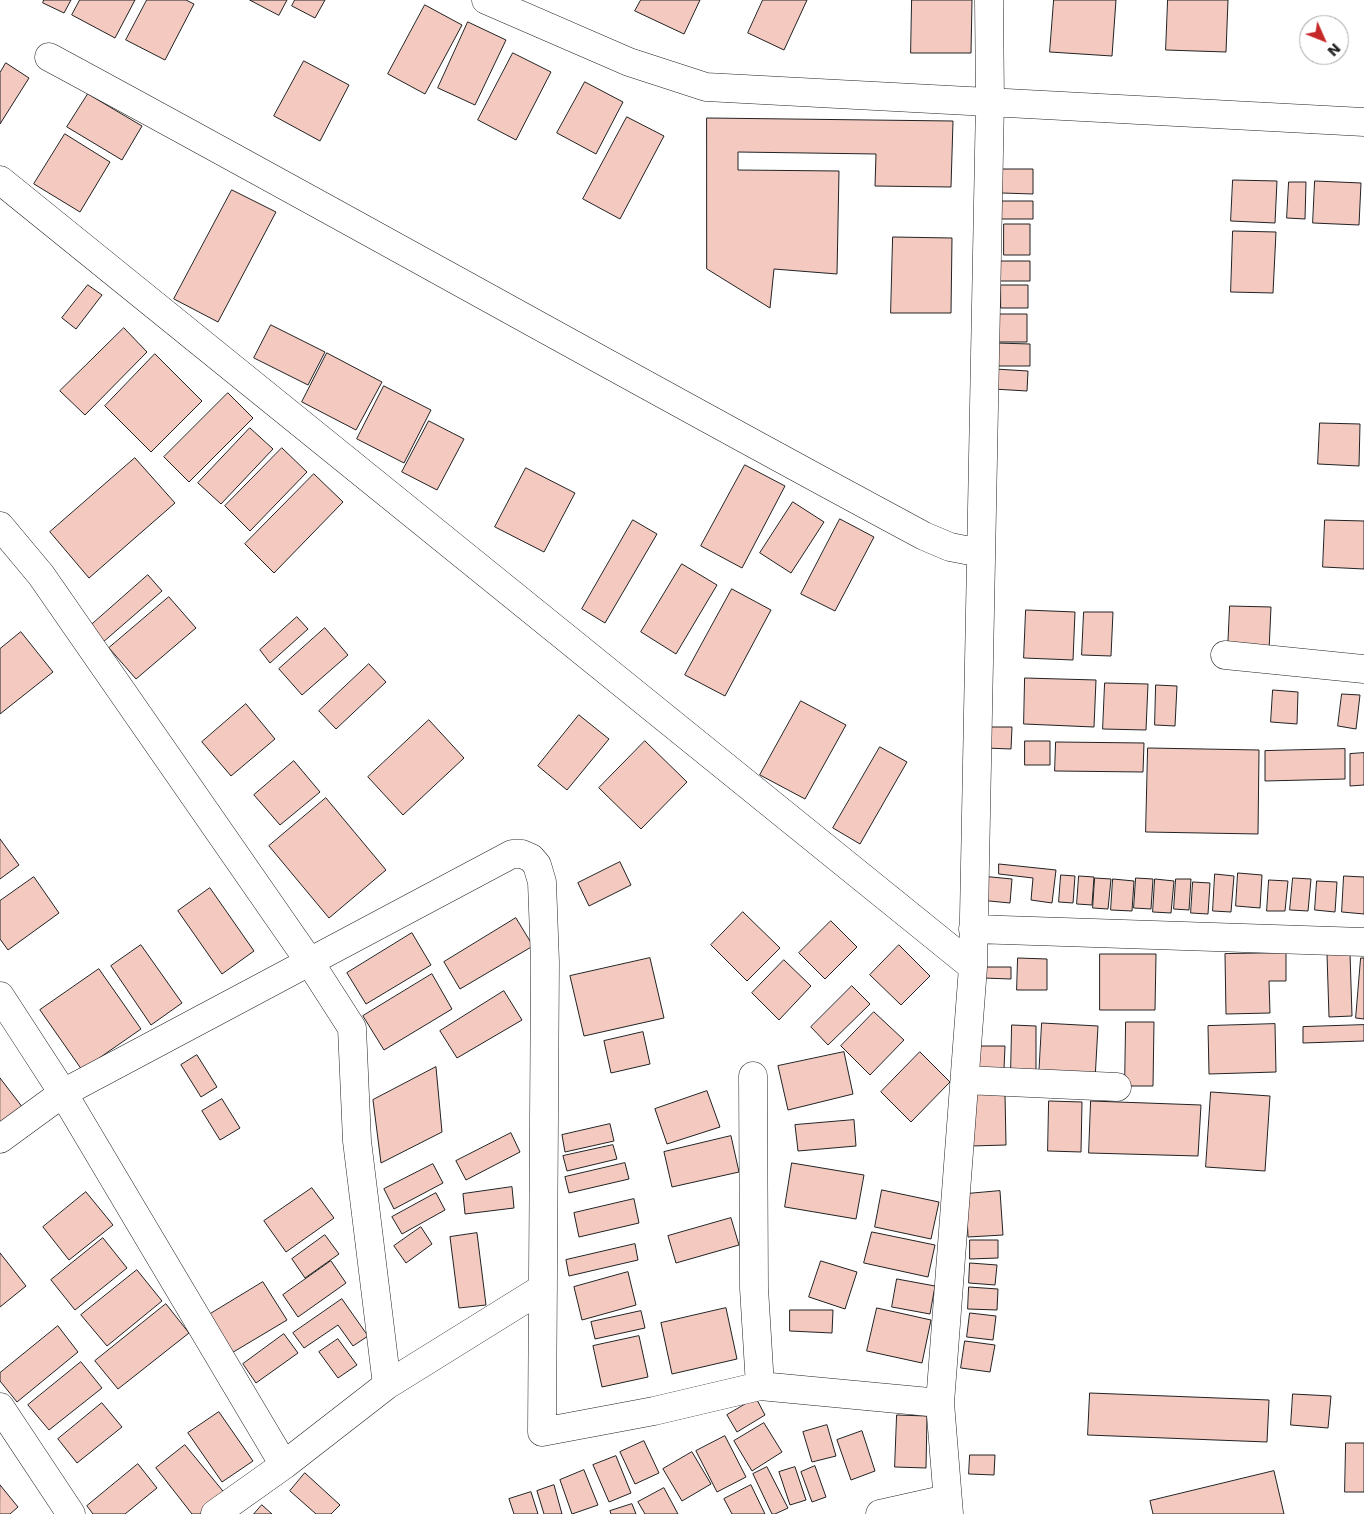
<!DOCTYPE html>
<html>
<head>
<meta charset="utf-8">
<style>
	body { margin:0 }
	#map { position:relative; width:1364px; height:1514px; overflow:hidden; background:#fff; font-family:"DejaVu Sans",sans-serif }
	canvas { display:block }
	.north { position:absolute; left:1299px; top:15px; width:50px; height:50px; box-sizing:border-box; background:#fff; border:1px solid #a7a7a7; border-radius:50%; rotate:134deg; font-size:14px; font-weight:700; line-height:20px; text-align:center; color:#222 }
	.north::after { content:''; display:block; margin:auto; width:18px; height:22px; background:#c62828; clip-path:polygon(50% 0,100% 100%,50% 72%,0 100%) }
</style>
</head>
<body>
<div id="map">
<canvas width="1364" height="1514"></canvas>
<div class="north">N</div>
</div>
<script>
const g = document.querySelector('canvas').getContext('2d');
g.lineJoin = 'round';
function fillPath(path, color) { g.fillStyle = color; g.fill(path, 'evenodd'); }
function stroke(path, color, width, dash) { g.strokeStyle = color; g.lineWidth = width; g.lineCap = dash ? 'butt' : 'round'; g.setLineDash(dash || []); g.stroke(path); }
const building = new Path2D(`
	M 44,0 L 71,0 L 64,13 L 43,3 Z
	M 80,0 L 135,0 L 115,38 L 72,15 Z
	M 147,0 L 186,0 L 194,4 L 165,60 L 126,40 Z
	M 250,0 L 287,0 L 279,15 Z
	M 295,0 L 325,0 L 315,18 L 292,6 Z
	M 641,0 L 700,0 L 684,34 L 635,11 Z
	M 763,0 L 807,0 L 784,50 L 748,33 Z
	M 912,0 L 972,0 L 971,53 L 911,53 Z
	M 1054,0 L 1116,0 L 1112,56 L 1050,52 Z
	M 1168,0 L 1228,0 L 1226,52 L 1166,50 Z
	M 425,5 L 462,25 L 425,94 L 388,74 Z
	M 468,22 L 506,40 L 475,105 L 438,88 Z
	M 513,53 L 551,72 L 516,140 L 478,120 Z
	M 304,61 L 349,85 L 320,141 L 274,116 Z
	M 6,63 L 29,78 L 0,124 L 0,73 Z
	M 585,82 L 623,102 L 596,154 L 557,133 Z
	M 88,94 L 142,126 L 122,160 L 67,127 Z
	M 627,117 L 664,136 L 620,219 L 583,199 Z
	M 707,118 L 953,121 L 951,187 L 875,186 L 876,154 L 738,152 L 738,170 L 839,171 L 837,274 L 774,269 L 770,308 L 707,269 Z
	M 65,134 L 110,162 L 80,212 L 34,184 Z
	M 1002,169 L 1033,169 L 1033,194 L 1002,193 Z
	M 1233,180 L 1277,181 L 1275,223 L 1231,221 Z
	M 1315,181 L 1361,183 L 1359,225 L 1313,223 Z
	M 1289,182 L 1306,182 L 1305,219 L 1287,218 Z
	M 232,190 L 276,212 L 218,322 L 174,299 Z
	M 1001,201 L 1033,201 L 1033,219 L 1001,219 Z
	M 1004,224 L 1030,224 L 1030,255 L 1004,255 Z
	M 1233,231 L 1276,232 L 1273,293 L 1231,292 Z
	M 893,237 L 952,238 L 951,313 L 891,313 Z
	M 999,261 L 1030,261 L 1030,281 L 999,281 Z
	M 88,285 L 102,295 L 76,329 L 62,318 Z
	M 1001,285 L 1028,285 L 1028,308 L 1001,308 Z
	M 998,314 L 1027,314 L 1027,342 L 998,342 Z
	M 271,325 L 325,352 L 308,385 L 254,358 Z
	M 124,328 L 147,352 L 85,415 L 60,391 Z
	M 996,343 L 1030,344 L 1030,366 L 996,366 Z
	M 327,353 L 382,382 L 356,430 L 302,402 Z
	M 155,354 L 202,401 L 151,452 L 105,406 Z
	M 995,369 L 1028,371 L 1027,391 L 993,389 Z
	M 384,386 L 431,410 L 404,463 L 357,439 Z
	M 228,393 L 253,418 L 189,482 L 164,457 Z
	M 429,421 L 464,439 L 437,490 L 402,472 Z
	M 1320,423 L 1360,424 L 1359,466 L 1318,464 Z
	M 250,428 L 273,449 L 221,504 L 198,483 Z
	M 282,448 L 307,472 L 250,531 L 225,506 Z
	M 135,458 L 175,503 L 89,578 L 50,532 Z
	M 745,465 L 785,486 L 742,568 L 701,546 Z
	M 526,468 L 575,493 L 544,552 L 495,527 Z
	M 314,474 L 343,502 L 274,573 L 245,544 Z
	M 793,502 L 824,522 L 791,573 L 760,553 Z
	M 840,519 L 874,537 L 835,611 L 801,594 Z
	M 633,520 L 657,534 L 605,623 L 582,609 Z
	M 1325,520 L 1364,521 L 1364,569 L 1323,567 Z
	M 682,564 L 717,585 L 676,654 L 641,632 Z
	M 148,575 L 162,591 L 102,643 L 89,627 Z
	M 732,589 L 771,610 L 725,696 L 685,675 Z
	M 169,597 L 196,628 L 136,679 L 109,648 Z
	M 1230,606 L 1271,607 L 1269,651 L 1228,649 Z
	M 1026,610 L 1075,612 L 1073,660 L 1024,658 Z
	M 1084,612 L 1113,612 L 1111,656 L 1082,655 Z
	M 297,617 L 308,629 L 270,663 L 260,650 Z
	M 325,628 L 348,655 L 302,695 L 279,669 Z
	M 21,632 L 53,672 L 0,714 L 0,649 Z
	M 369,664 L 386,682 L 336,729 L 319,711 Z
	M 1025,678 L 1096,680 L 1094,727 L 1024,724 Z
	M 1105,683 L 1148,684 L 1146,730 L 1103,729 Z
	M 1156,685 L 1177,686 L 1175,726 L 1155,725 Z
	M 1273,690 L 1298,692 L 1297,724 L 1271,722 Z
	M 1342,694 L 1360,695 L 1356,729 L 1338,726 Z
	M 801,701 L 846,725 L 805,799 L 760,775 Z
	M 246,704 L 275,739 L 231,776 L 202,742 Z
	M 579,715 L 609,739 L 567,790 L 538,766 Z
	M 429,720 L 464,758 L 403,815 L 368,777 Z
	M 986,727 L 1012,727 L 1011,749 L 985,748 Z
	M 645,741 L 687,782 L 641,829 L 599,788 Z
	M 1025,741 L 1050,741 L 1050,765 L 1025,765 Z
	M 1056,742 L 1144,743 L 1143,772 L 1055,771 Z
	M 880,747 L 907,762 L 860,844 L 833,828 Z
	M 1148,748 L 1259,750 L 1258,834 L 1146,832 Z
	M 1345,749 L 1345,779 L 1265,781 L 1265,751 Z
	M 1364,753 L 1364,785 L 1350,786 L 1350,754 Z
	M 294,761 L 320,792 L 280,825 L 254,795 Z
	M 326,798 L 386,870 L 329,918 L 269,846 Z
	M 0,839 L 19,865 L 0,879 Z
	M 620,862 L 631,885 L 589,906 L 578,883 Z
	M 999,864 L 1056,870 L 1052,903 L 1031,900 L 1033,878 L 999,874 Z
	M 1238,873 L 1262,875 L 1260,908 L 1236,906 Z
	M 1215,874 L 1234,876 L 1231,912 L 1213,911 Z
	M 1061,875 L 1075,876 L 1073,903 L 1059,902 Z
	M 981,876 L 1012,879 L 1010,903 L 979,900 Z
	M 1079,876 L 1094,877 L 1092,905 L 1077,904 Z
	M 1344,876 L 1364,877 L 1364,914 L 1342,912 Z
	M 34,877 L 59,913 L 8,950 L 0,939 L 0,901 Z
	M 1095,878 L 1111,879 L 1108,909 L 1093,908 Z
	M 1136,878 L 1153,879 L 1151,909 L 1134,908 Z
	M 1293,878 L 1311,879 L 1308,911 L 1290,910 Z
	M 1113,879 L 1134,881 L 1132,911 L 1111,910 Z
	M 1155,879 L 1174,881 L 1171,913 L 1153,912 Z
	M 1176,879 L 1191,879 L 1189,910 L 1174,909 Z
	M 1269,880 L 1288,881 L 1285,911 L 1267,911 Z
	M 1317,881 L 1337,882 L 1335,912 L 1315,910 Z
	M 1193,882 L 1210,883 L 1208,914 L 1191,913 Z
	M 210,888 L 254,951 L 222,974 L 178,911 Z
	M 743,912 L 780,948 L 747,981 L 711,945 Z
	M 516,918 L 533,946 L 460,989 L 444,962 Z
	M 831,921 L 857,947 L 825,979 L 799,953 Z
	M 412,933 L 431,965 L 366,1004 L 347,973 Z
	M 141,945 L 182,1003 L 151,1025 L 111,966 Z
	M 899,945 L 930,976 L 901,1005 L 870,975 Z
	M 1286,953 L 1286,981 L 1269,981 L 1270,1013 L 1226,1014 L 1225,954 Z
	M 1350,953 L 1352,1016 L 1329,1017 L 1327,954 Z
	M 1100,954 L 1156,954 L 1155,1010 L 1100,1010 Z
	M 650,958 L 664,1018 L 584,1036 L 570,976 Z
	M 1018,958 L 1047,959 L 1047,990 L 1017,990 Z
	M 1361,958 L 1364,958 L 1364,1019 L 1356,1018 Z
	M 784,960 L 811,986 L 779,1020 L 752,993 Z
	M 983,967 L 1011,967 L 1011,979 L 983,978 Z
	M 99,969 L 141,1029 L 82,1070 L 40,1010 Z
	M 432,974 L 452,1009 L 384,1050 L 363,1016 Z
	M 852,986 L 870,1004 L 828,1045 L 811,1027 Z
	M 504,991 L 522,1020 L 457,1058 L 440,1031 Z
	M 874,1012 L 904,1040 L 870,1075 L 841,1046 Z
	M 1126,1022 L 1154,1022 L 1153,1086 L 1125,1086 Z
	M 1042,1023 L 1098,1026 L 1095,1080 L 1039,1077 Z
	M 1275,1024 L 1276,1072 L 1209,1074 L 1208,1026 Z
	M 1012,1025 L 1036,1026 L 1036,1072 L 1011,1072 Z
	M 1364,1025 L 1364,1041 L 1303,1043 L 1303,1027 Z
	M 643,1032 L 650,1064 L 611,1073 L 604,1041 Z
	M 975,1046 L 1005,1046 L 1004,1069 L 975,1069 Z
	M 844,1052 L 853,1094 L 788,1110 L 778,1066 Z
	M 920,1052 L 950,1082 L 911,1122 L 881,1092 Z
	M 197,1055 L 217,1087 L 201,1097 L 181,1065 Z
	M 436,1067 L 442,1132 L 381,1163 L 373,1100 Z
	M 0,1078 L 23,1108 L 0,1126 Z
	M 707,1091 L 720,1127 L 667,1144 L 655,1109 Z
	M 1211,1092 L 1270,1096 L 1265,1171 L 1206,1167 Z
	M 972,1094 L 1005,1094 L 1006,1145 L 972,1146 Z
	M 222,1099 L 240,1128 L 220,1140 L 202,1111 Z
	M 1049,1101 L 1082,1102 L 1081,1152 L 1048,1151 Z
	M 1091,1101 L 1201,1105 L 1198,1156 L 1089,1153 Z
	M 854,1120 L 856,1146 L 798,1151 L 795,1125 Z
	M 610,1124 L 614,1141 L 565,1152 L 562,1135 Z
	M 511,1133 L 520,1152 L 466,1180 L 456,1161 Z
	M 731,1136 L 739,1172 L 672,1187 L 664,1152 Z
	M 613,1145 L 617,1159 L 567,1171 L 563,1156 Z
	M 625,1163 L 629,1179 L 569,1193 L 565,1177 Z
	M 792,1163 L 864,1175 L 856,1219 L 785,1207 Z
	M 433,1164 L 443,1183 L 394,1209 L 384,1189 Z
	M 512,1187 L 514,1208 L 465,1214 L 463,1194 Z
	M 312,1188 L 334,1218 L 286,1252 L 264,1221 Z
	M 882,1190 L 939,1202 L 931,1239 L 875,1227 Z
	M 1000,1191 L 1003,1235 L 968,1237 L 966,1194 Z
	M 86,1192 L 113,1225 L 69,1260 L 43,1227 Z
	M 436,1193 L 445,1210 L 402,1234 L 392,1217 Z
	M 634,1199 L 639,1223 L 579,1237 L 574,1213 Z
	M 731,1218 L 739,1245 L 676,1263 L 668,1236 Z
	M 421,1227 L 432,1244 L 406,1263 L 394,1246 Z
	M 872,1232 L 935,1245 L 928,1277 L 864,1263 Z
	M 477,1233 L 486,1305 L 459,1308 L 450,1237 Z
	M 325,1235 L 339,1254 L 305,1278 L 292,1259 Z
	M 103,1238 L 127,1268 L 75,1310 L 51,1280 Z
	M 970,1240 L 998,1240 L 998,1258 L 970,1259 Z
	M 635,1244 L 638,1260 L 569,1276 L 566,1260 Z
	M 0,1253 L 26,1286 L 0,1307 Z
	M 331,1261 L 346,1283 L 298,1317 L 283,1295 Z
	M 821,1261 L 857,1272 L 845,1309 L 809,1297 Z
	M 970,1263 L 997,1265 L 995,1285 L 969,1283 Z
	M 137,1270 L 162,1301 L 107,1346 L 81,1315 Z
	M 628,1272 L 636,1305 L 582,1320 L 574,1287 Z
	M 897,1279 L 935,1286 L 930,1314 L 892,1307 Z
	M 263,1282 L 287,1320 L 230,1354 L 207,1316 Z
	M 969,1287 L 998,1289 L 997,1310 L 968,1309 Z
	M 342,1299 L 368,1336 L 353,1346 L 338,1325 L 304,1348 L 293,1333 Z
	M 166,1304 L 189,1333 L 118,1389 L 95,1361 Z
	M 726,1308 L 737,1359 L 672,1374 L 661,1323 Z
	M 877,1308 L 931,1320 L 922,1363 L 867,1351 Z
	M 790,1310 L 833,1310 L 832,1333 L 790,1331 Z
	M 641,1311 L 645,1328 L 595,1339 L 591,1322 Z
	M 970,1313 L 996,1316 L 993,1340 L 967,1337 Z
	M 58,1326 L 78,1352 L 17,1402 L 0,1381 L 0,1373 Z
	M 284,1334 L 298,1353 L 256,1383 L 243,1364 Z
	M 639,1336 L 648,1377 L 602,1387 L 593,1346 Z
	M 338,1339 L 357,1365 L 338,1378 L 319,1352 Z
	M 965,1341 L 995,1345 L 990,1372 L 961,1368 Z
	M 81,1362 L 102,1388 L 49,1430 L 28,1405 Z
	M 1090,1393 L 1269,1400 L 1267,1442 L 1088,1435 Z
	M 1293,1394 L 1331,1396 L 1328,1428 L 1291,1425 Z
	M 756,1398 L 765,1415 L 737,1432 L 727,1415 Z
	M 102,1403 L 122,1427 L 77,1463 L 58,1439 Z
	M 219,1412 L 253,1461 L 222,1482 L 188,1433 Z
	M 897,1415 L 927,1416 L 926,1468 L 895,1467 Z
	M 764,1423 L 782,1452 L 752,1471 L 734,1441 Z
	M 827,1425 L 836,1456 L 812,1462 L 803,1432 Z
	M 862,1431 L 875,1471 L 851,1480 L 837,1440 Z
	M 725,1436 L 746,1477 L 717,1492 L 696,1451 Z
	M 644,1441 L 659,1473 L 635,1484 L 620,1452 Z
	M 1346,1443 L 1364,1443 L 1364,1492 L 1345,1492 Z
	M 185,1445 L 227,1496 L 205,1514 L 192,1514 L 156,1468 Z
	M 692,1452 L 711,1484 L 682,1501 L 663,1469 Z
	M 970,1455 L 995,1455 L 994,1475 L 969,1474 Z
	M 616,1456 L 631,1493 L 609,1502 L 593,1465 Z
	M 138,1464 L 157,1488 L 125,1514 L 93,1514 L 87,1506 Z
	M 815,1466 L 826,1497 L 812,1502 L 801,1472 Z
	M 767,1467 L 788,1508 L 775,1514 L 772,1514 L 753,1474 Z
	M 795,1467 L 806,1500 L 790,1505 L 779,1472 Z
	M 584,1470 L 598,1505 L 572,1514 L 560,1480 Z
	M 1274,1471 L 1284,1514 L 1153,1514 L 1150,1501 Z
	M 305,1473 L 340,1505 L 331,1514 L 316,1514 L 290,1491 Z
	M 0,1485 L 18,1507 L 10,1514 L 0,1514 Z
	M 554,1485 L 562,1514 L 544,1514 L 537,1491 Z
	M 751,1485 L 765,1514 L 732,1514 L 724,1499 Z
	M 664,1488 L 678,1514 L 645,1514 L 638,1502 Z
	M 531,1492 L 538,1514 L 514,1514 L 509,1499 Z
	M 632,1504 L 636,1514 L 611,1514 L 610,1511 Z
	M 262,1505 L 272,1514 L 254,1514 Z`);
const minor = new Path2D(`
	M 486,0 L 629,62 L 706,87 L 1364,122
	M 49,57 C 342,215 631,379 924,536 L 950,547 L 981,553
	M 0,180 L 973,967
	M 0,526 L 41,575 L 309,961 L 352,1028 L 357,1141 L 387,1385 L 284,1465 L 215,1514
	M 1225,655 L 1364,669
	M 973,929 L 1364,942
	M 0,996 L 63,1093 L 284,1465
	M 753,1076 L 754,1288 L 760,1386
	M 965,1080 L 1117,1087
	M 0,1139 L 63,1093 L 512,854 L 522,854 L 531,858 L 537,865 L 542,882 L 545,962 L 542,1432 L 654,1411 L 760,1386 L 940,1403
	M 387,1385 L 543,1288
	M 0,1407 L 71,1514
	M 880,1514 L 947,1499
	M 949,1514 L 940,1403 L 973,967 L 990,101 L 989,0`);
fillPath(building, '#f3c9c0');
stroke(building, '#222', 1);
stroke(minor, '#222', 29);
stroke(minor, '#fff', 28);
</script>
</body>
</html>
